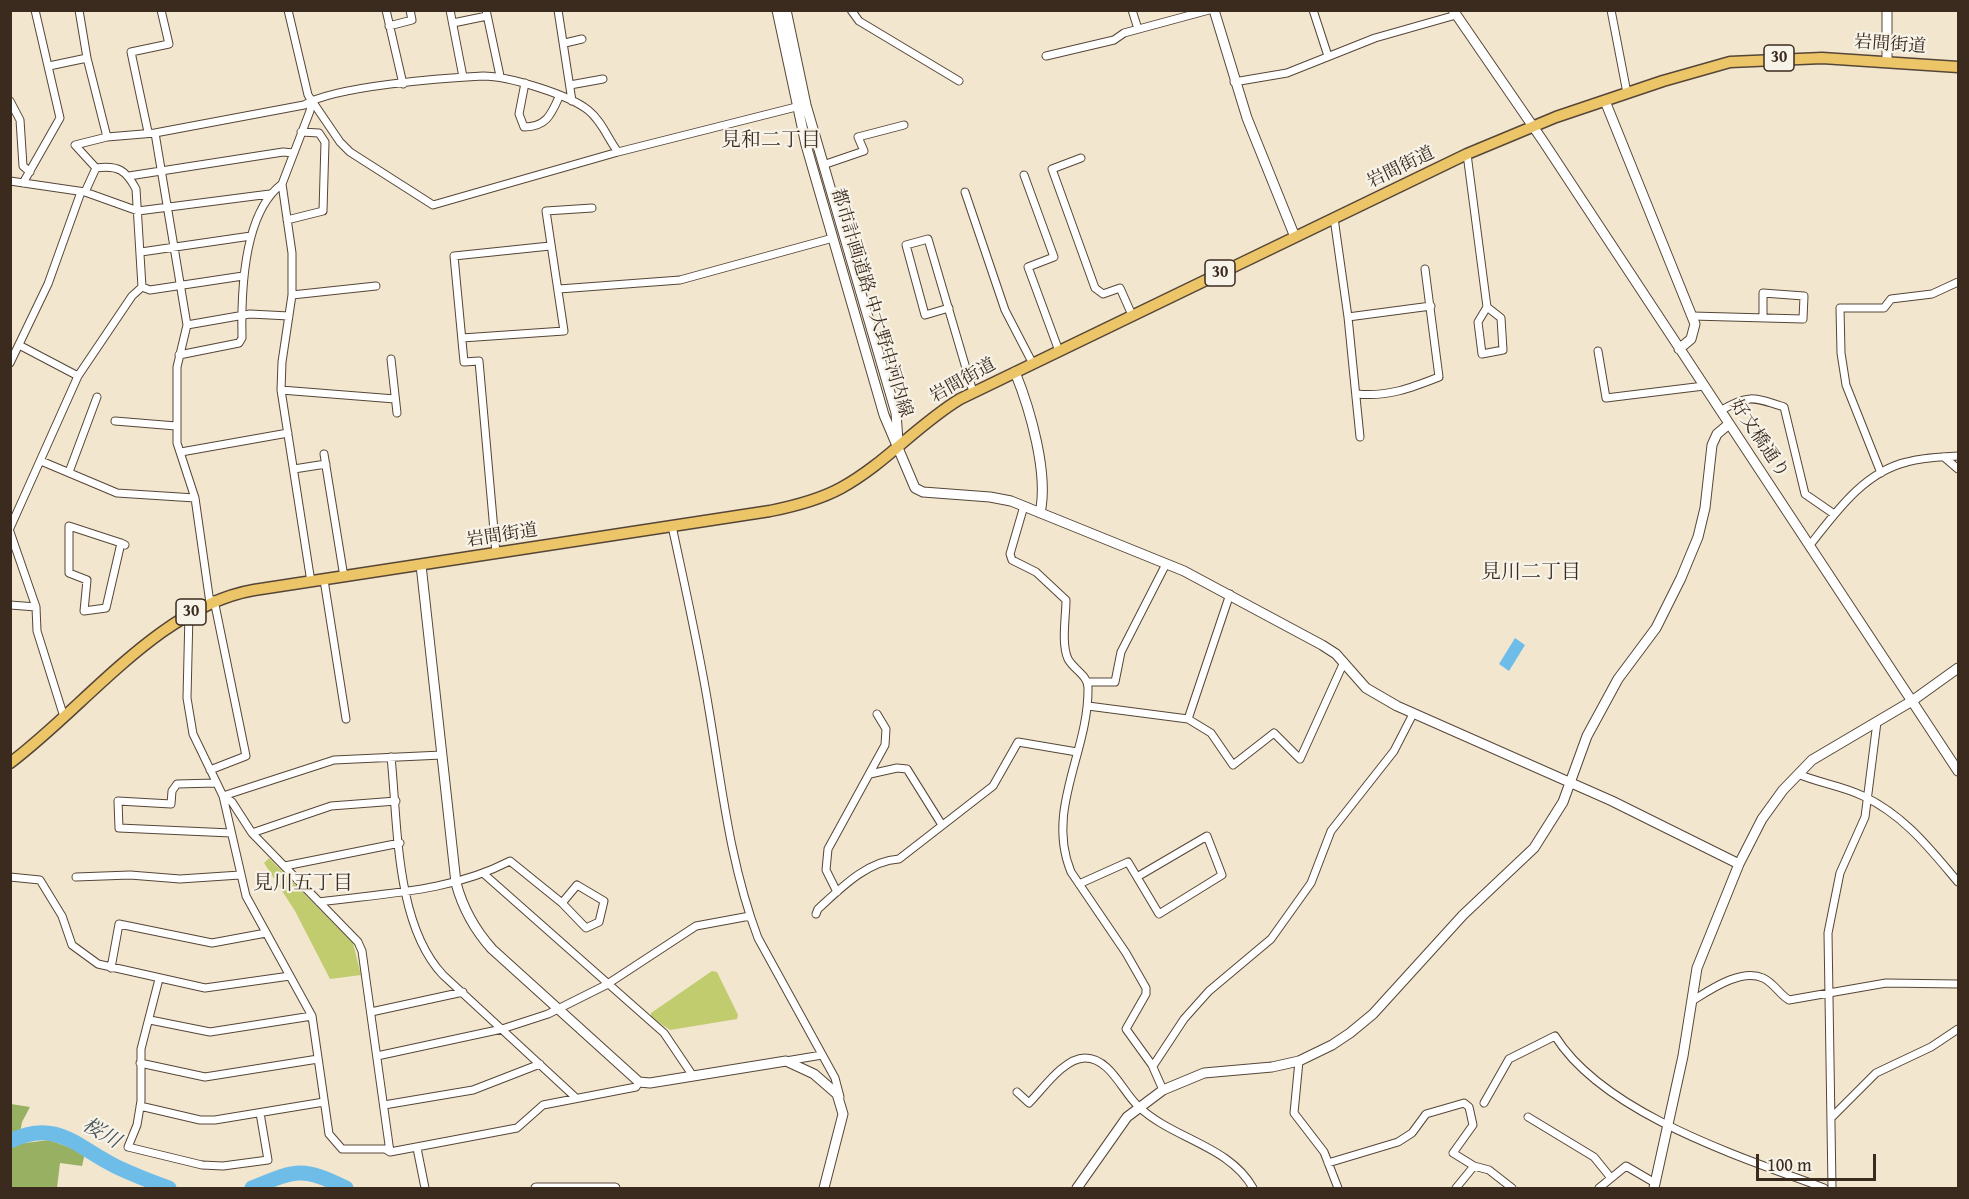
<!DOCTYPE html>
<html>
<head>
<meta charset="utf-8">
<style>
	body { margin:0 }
	#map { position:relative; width:1969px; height:1199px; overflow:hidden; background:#f2e6ce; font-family:"Gentium Book Plus",serif }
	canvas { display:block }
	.frame { position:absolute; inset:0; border:12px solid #3b2a1e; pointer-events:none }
	.scale { position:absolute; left:1756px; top:1154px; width:120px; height:27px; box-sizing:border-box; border:3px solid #3b2a1e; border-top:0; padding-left:8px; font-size:18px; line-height:21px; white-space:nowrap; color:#3b2a1e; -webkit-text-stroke:4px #f7f3e8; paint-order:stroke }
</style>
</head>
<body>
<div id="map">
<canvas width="1969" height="1199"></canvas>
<div class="frame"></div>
<div class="scale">100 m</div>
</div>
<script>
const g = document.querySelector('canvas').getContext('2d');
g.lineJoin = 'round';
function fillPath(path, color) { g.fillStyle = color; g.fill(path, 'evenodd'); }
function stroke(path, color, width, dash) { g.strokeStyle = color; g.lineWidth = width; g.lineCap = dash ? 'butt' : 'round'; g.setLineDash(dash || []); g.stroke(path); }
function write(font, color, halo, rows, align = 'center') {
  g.font = font + ' "Gentium Book Plus","Noto Serif JP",serif'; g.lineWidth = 4.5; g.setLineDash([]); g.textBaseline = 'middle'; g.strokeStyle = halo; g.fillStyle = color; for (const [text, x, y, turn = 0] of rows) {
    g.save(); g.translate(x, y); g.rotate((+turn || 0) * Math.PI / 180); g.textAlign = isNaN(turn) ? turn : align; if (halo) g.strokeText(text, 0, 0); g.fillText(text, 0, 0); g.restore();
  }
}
const green = new Path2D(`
	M 269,858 L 353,943 L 361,975 L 330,979 L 295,911 L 264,863 Z
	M 712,971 L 717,972 L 738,1015 L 737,1019 L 670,1030 L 651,1017 L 651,1013 Z`);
const forest = new Path2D(`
	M 11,1104 L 30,1107 L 22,1122 L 18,1144 L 49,1140 L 85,1153 L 82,1166 L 60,1163 L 57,1188 L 11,1188 Z`);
const water = new Path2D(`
	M 1515,638 L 1525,645 L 1509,671 L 1499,664 Z`);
const river = new Path2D(`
	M 10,1141 C 58,1118 77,1148 117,1167 C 134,1175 152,1182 169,1188
	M 252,1188 C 296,1170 301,1166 346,1188`);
const minor = new Path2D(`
	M 79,10 L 87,58
	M 288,10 L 308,95 L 340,142 L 350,152 L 433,205 L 618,152 L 800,106
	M 386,10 L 403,84
	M 450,10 L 463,77
	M 486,10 L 500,76
	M 558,10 L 572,101
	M 851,10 L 859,21 L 959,81
	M 1132,10 L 1138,29
	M 1313,10 L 1328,56
	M 1611,10 L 1627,93
	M 453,23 L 487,16
	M 389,26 L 412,20 L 410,10
	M 565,43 L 582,39
	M 1046,56 L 1114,40 L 1124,33 L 1209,10
	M 49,66 L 87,58 L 107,137
	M 1234,82 L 1287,73 L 1375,38 L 1456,15
	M 525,83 L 519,114 L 524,127 C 546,127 551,115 559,97
	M 570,85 L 603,79
	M 10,101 L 20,120 L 23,166 L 30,172
	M 311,101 L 310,111 L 282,184 L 292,253 L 292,295 L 282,362 L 281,390 L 311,582
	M 148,132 L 131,52 L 169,44 L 161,10
	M 155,133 L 187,325 L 177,367 L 177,443 L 195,498 L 210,603
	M 1467,154 L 1487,307 L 1478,322 L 1482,354 L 1503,350 L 1501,318 L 1487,307
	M 1081,158 L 1052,169 L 1095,288 L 1103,294 L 1120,288 L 1132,315
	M 823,165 L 864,151 L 858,137 L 904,125
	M 96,168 L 75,145 L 107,137 L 155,133 L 304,105 C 334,86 444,78 483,76 C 509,76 569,95 588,110 C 602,121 608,139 618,152
	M 1024,175 L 1054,257 L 1028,267 L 1059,351
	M 129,176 L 283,152 L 294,153
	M 10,181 L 85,192 L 138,211 L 270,194
	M 23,183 L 60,118 L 35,10
	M 965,192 L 1005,310 L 1033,364
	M 1334,218 L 1348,317 L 1360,437
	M 287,220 L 323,211 L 325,142 L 319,133 L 301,132
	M 141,252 L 251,236
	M 142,287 L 150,290 L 243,276
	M 559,289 L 680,280 L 833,238
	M 292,295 L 376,286
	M 949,308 L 925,315 L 906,245 L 928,239 L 973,392
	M 1692,316 L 1803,319 L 1804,296 L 1763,293 L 1763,317
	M 1348,317 L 1431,306
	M 187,325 L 250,314 L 289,316
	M 462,338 L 564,331 L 546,211 L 592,208
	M 19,345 L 78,376
	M 1598,351 L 1606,398 L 1704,386
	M 179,355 L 239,343 L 242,338 C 241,293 243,213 282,184
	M 391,359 L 397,413
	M 10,363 L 48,284 L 81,192
	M 281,390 L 395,399
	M 1357,394 C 1388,397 1411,388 1439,377 L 1425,269
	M 1720,411 C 1748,394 1754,397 1784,407 L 1805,494 L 1834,514
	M 115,421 L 176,426
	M 181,452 L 288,433
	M 324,454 L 344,577
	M 1944,457 L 1958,469
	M 41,461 L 117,493 L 195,498
	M 294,469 L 326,464
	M 69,472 L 97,397
	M 1881,473 L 1846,385 L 1841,353 L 1840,308 L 1884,308 L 1891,299 L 1932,294 L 1958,282
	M 1024,506 L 1010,554 L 1012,560 L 1036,572 L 1066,600 C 1066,616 1061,644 1068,659 C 1074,670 1088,675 1088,688 C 1089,752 1045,809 1071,872 L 1126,953 L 1146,988 L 1146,994 L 1126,1029 L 1152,1065 L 1163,1090
	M 672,526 C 685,587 699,648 709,710 C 722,787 730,864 758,938 L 835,1078 L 840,1097
	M 10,528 L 78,376 L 132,296 L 142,287 L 136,189 C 126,170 118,165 96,168 L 85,192
	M 10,532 L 36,607 L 37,631 L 64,717
	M 121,543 L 106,608 L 84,611 L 87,580 L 69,573 L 69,526 L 121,543 L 125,545
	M 1810,545 C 1836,512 1864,472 1907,462 C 1924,457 1942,457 1958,456
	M 496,553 L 479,361 L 464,362 L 454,256 L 550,246
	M 324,580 L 346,719
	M 10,605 L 36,607
	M 189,613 L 187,698 L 193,734 L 223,796 L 246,896 L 312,1016 L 329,1134 L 342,1149 L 385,1149 L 390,1152 L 517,1128 L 543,1105 L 636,1087 L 639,1082
	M 1088,682 L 1115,682 L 1121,652 L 1166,564
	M 1088,706 L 1188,719 L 1211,733 L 1233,765 L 1274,733 L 1300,759 L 1344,662
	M 1188,719 L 1230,594
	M 391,757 C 398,824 395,924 443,975 L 575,1097
	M 210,770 L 246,756 L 214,600
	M 870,774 L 897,768 L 907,769 L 942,825
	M 1798,774 C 1819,783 1843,786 1863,796 C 1904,815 1930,849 1958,882
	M 216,783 L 177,784 L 172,791 L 171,804 L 118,801 L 119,828 L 231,833
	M 223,796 L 232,802 L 252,833 L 358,942 L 362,951 L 390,1152
	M 223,796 L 334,760 L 442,755
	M 252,833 L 331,806 L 396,801
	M 285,866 L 400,843
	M 484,874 L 664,1033 L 693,1076
	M 10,877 L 40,880 L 62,916 L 72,945 L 98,964 L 205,988 L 290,976
	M 76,877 L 130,875 L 180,879 L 240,875
	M 1079,884 L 1128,862 L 1159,914 L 1222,875 L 1207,836 L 1137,877
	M 837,892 L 826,870 L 828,849 L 885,745 L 886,729 L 877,714
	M 319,902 C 386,893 450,892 510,861 L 562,903 L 586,928 L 599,922 L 604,901 L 577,885 L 562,903
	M 816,914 L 818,909 C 841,888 867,861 899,859 L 993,786 L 1018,742 L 1077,752
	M 111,968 L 119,924 L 212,943 L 266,933
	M 159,979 L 141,1049 L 141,1101 L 137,1125 L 128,1147 L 202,1165 L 223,1166 L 268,1160 L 260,1113
	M 1692,1001 C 1710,990 1741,968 1763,978 C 1774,983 1779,994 1789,1000 L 1886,983 L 1958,984
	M 371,1012 L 463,992
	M 150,1020 L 210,1032 L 312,1016
	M 377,1056 L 502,1029 L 548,1014 L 606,985 L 696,926 L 750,916
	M 786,1061 L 822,1055
	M 1299,1061 L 1294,1113 L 1324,1152 L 1338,1188
	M 140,1063 L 205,1077 L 318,1059
	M 1153,1066 L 1184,1019 L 1209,991 L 1271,939 L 1311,883 L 1331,831 L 1394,751 L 1413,714
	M 1017,1092 L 1029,1103 C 1043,1089 1064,1058 1085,1058 C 1110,1058 1122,1091 1138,1106 C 1172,1139 1229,1145 1253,1188
	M 1484,1103 L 1509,1059 L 1555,1036 C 1604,1114 1741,1157 1824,1188
	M 384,1105 L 473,1090 L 540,1064
	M 140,1106 L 200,1120 L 215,1120 L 324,1102
	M 1528,1117 L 1594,1157 L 1611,1178
	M 1832,1117 L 1876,1073 L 1931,1047 L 1958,1029
	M 417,1148 L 425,1188
	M 1328,1163 L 1398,1142 L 1412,1133 L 1426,1114 L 1464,1103 L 1469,1107 L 1473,1125 L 1453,1153 L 1474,1166
	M 1456,1188 L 1474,1166 L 1489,1170 L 1512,1188
	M 1599,1188 L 1626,1166 L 1655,1183
	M 1832,1188 L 1828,933 L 1840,873 L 1865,817 L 1877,722`);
const tertiary = new Path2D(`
	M 777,10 L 806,145 L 884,415 L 915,488 L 923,492 L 990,497 L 1011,501 L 1184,571 L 1322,645 L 1336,654 L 1366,688 L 1397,706 L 1612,801 L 1739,864
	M 786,10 L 806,105 L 896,413 L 898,441
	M 1214,10 L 1247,118 L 1295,237
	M 1453,10 L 1543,141 L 1958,771
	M 1887,62 L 1887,10
	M 1605,101 L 1695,324 L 1691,339 L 1679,349
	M 1015,372 C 1030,409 1049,474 1040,513
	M 421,565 L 456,883 C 463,909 474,929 492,949 L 639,1082 L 650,1083 L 786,1061 L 814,1074 L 837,1094 L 843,1114 L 824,1188
	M 536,1188 L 615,1188
	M 1077,1188 L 1127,1117 L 1163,1090 L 1204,1073 L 1272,1067 L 1299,1061 L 1332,1045 L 1350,1033 L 1373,1014 L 1463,915 L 1534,848 L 1563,802 L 1587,736 L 1618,679 L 1656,628 L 1681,578 L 1698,537 L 1705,508 L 1712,445 L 1717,434 L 1729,424
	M 1654,1188 L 1683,1056 L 1697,968 L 1739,864 L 1762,819 L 1783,790 L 1812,760 L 1912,701 L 1958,668`);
const primary = new Path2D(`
	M 10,763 C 85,707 160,606 254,590 L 770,511 C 795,506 819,500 841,488 C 885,464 917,425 960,399 L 1467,154 L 1556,117 L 1663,81 L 1730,62 L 1822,58 L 1958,67`);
const shields = [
	[1779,58,30],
	[1220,273,30],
	[191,612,30]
];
const shieldNames = [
	["30",1779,58],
	["30",1220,273],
	["30",191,612]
];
const streetNames = [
	["岩間街道",1890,45,4],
	["岩間街道",1401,168,-26],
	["都市計画道路 中大野中河内線",871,303,73],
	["岩間街道",963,381,-29],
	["好文橋通り",1759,439,56],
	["岩間街道",502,536,-9]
];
const neighbourhoodNames = [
	["見和二丁目",771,141],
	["見川二丁目",1531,573],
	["見川五丁目",303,884]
];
const waterNames = [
	["桜川",101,1134,30]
];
fillPath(green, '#c0cc6e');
fillPath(forest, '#98b061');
fillPath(water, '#6ebde9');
stroke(river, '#6ebde9', 15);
stroke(minor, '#564638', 9);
stroke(tertiary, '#564638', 11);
stroke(primary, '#564638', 13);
stroke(minor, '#fff', 7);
stroke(tertiary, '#fff', 9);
stroke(primary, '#edc569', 10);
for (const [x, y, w] of shields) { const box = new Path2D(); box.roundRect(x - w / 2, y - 13, w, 26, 4.5); g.fillStyle = '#f7f3e8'; g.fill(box); stroke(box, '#3b2a1e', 1.5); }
write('bold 16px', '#3b2a1e', null, shieldNames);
write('18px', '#3b2a1e', '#f7f3e8', streetNames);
write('20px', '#3b2a1e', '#f7f3e8', neighbourhoodNames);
write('italic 20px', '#4a565b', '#f7f3e8', waterNames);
</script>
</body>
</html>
